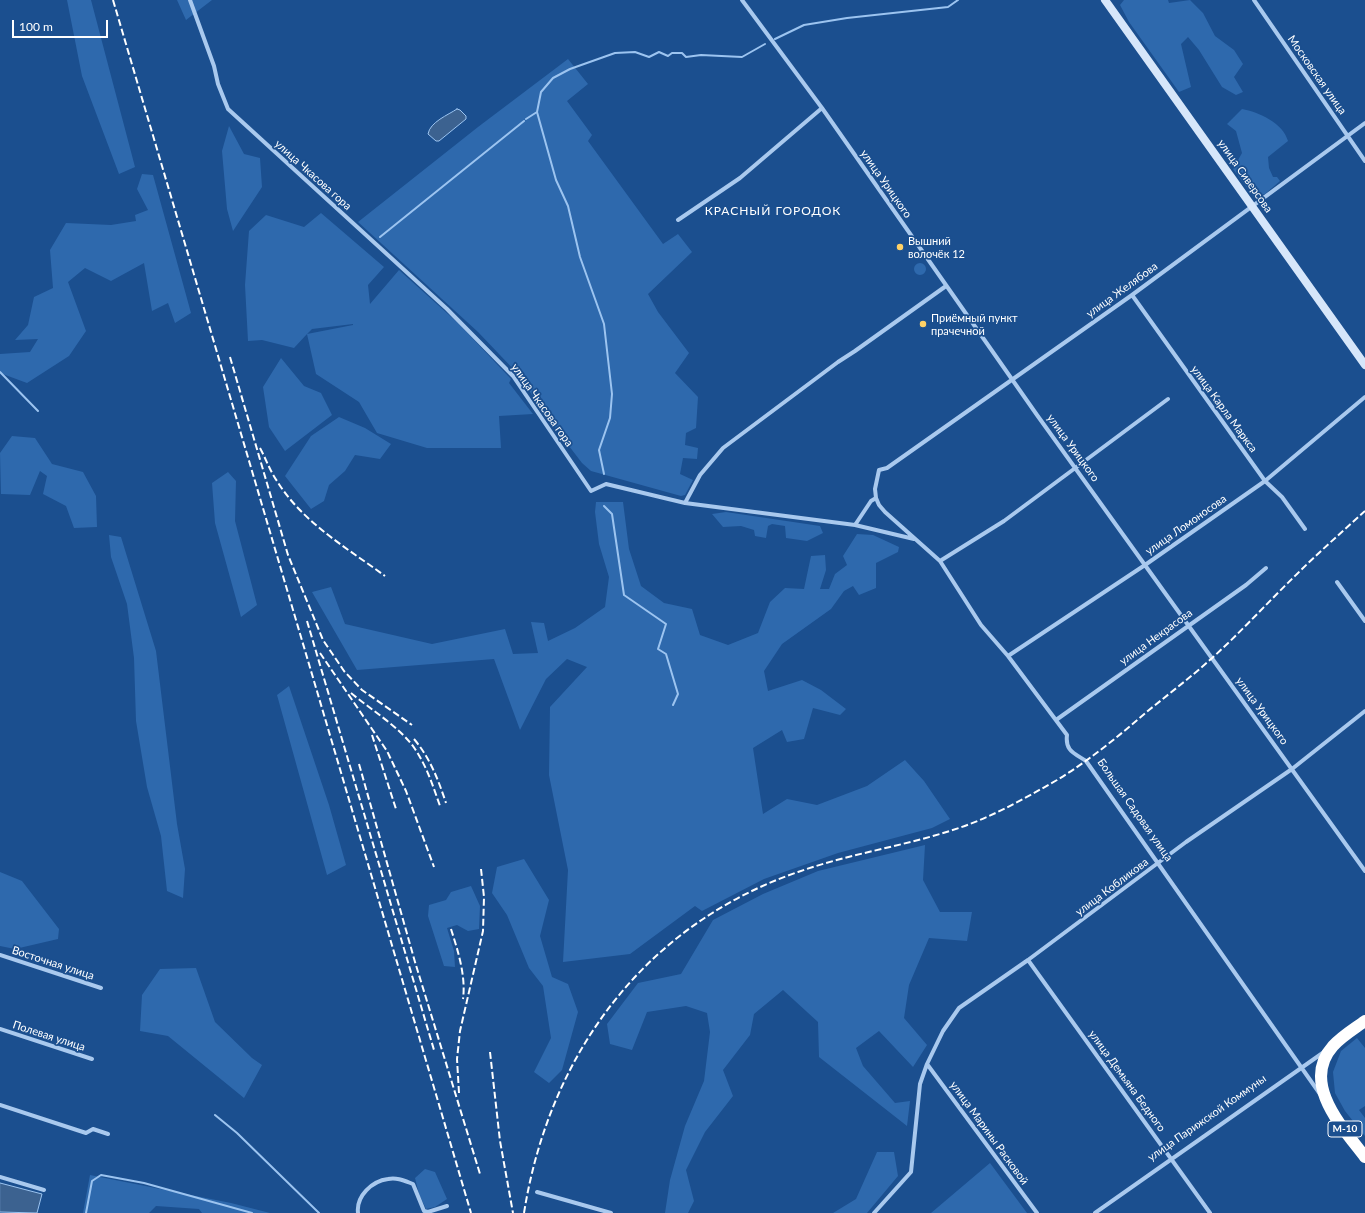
<!DOCTYPE html>
<html>
<head>
<meta charset="utf-8">
<style>
	body { margin:0 }
	#map { position:relative; width:1365px; height:1213px; overflow:hidden; background:#1b4f8f; font-family:Lato,sans-serif }
	canvas { display:block }
	.scale { position:absolute; left:12px; top:20px; width:96px; height:18px; box-sizing:border-box; border:2px solid #fff; border-top:0; padding-left:5px; font-size:12px; line-height:14px; white-space:nowrap; color:#fff; -webkit-text-stroke:3px #1b4f8f; paint-order:stroke }
</style>
</head>
<body>
<div id="map">
<canvas width="1365" height="1213"></canvas>
<div class="scale">100 m</div>
</div>
<script>
const g = document.querySelector('canvas').getContext('2d');
g.lineJoin = 'round';
function fillPath(path, color) { g.fillStyle = color; g.fill(path, 'evenodd'); }
function stroke(path, color, width, dash) { g.strokeStyle = color; g.lineWidth = width; g.lineCap = dash ? 'butt' : 'round'; g.setLineDash(dash || []); g.stroke(path); }
function write(font, color, halo, rows, align = 'center') {
  g.font = font + ' Lato,sans-serif'; g.lineWidth = 3.5; g.setLineDash([]); g.textBaseline = 'middle'; g.strokeStyle = halo; g.fillStyle = color; for (const [text, x, y, turn = 0] of rows) {
    g.save(); g.translate(x, y); g.rotate((+turn || 0) * Math.PI / 180); g.textAlign = isNaN(turn) ? turn : align; if (halo) g.strokeText(text, 0, 0); g.fillText(text, 0, 0); g.restore();
  }
}
const green = new Path2D(`
	M 67,0 L 91,0 L 135,167 L 119,174 L 82,76 Z
	M 177,0 L 212,0 L 186,20 Z
	M 1124,0 L 1168,0 L 1169,3 L 1190,0 L 1203,13 L 1215,36 L 1234,50 L 1243,64 L 1234,77 L 1243,92 L 1236,95 L 1222,87 L 1199,50 L 1188,37 L 1181,44 L 1191,87 L 1179,92 L 1129,22 L 1120,5 Z
	M 568,59 L 588,84 L 567,101 L 592,135 L 588,141 L 663,244 L 678,234 L 692,252 L 648,294 L 658,312 L 689,353 L 675,373 L 698,397 L 696,428 L 686,433 L 685,445 L 698,448 L 697,459 L 683,458 L 680,474 L 693,480 L 685,495 L 681,496 L 591,471 L 582,463 L 543,412 L 519,375 L 478,332 L 358,222 L 478,127 Z
	M 1242,109 C 1259,112 1283,123 1288,141 L 1268,157 L 1269,168 L 1273,177 L 1277,177 L 1280,181 L 1265,194 L 1254,197 L 1233,169 L 1242,153 L 1236,131 L 1227,124 Z
	M 229,126 L 244,154 L 260,158 L 262,187 L 233,231 L 227,209 L 222,151 Z
	M 142,174 L 153,175 L 191,313 L 175,323 L 168,303 L 152,311 L 144,263 L 111,281 L 85,268 L 68,282 L 86,331 L 69,356 L 27,383 L 0,373 L 0,354 L 30,352 L 38,339 L 15,340 L 28,325 L 34,297 L 53,288 L 50,250 L 66,223 L 111,225 L 136,221 L 135,215 L 148,210 L 137,189 Z
	M 321,213 L 384,267 L 368,285 L 370,304 L 399,270 L 458,323 L 511,379 L 509,383 L 533,414 L 499,416 L 501,448 L 427,448 L 377,433 L 359,402 L 316,374 L 307,334 L 294,348 L 262,340 L 248,341 L 245,285 L 249,231 L 266,215 L 304,227 ZM 353,324 L 353,325 L 307,334 L 312,329 Z
	M914 269a6 6 0 1 1 12 0a6 6 0 1 1-12 0Z
	M 281,358 L 304,386 L 321,393 L 332,415 L 285,451 L 269,427 L 263,387 Z
	M 339,417 L 365,428 L 391,444 L 380,459 L 355,455 L 345,471 L 329,485 L 324,501 L 311,509 L 285,476 L 311,436 Z
	M 12,436 L 35,438 L 52,464 L 83,472 L 96,496 L 97,527 L 74,528 L 66,506 L 43,494 L 47,476 L 40,471 L 30,495 L 1,494 L 0,453 Z
	M 228,472 L 236,481 L 235,521 L 257,605 L 241,617 L 215,523 L 212,483 Z
	M 596,502 L 623,502 L 629,549 L 641,586 L 664,603 L 692,609 L 700,635 L 728,645 L 758,633 L 770,602 L 785,588 L 804,589 L 811,556 L 825,555 L 826,570 L 820,589 L 829,589 L 835,574 L 847,565 L 843,556 L 857,534 L 873,535 L 899,547 L 898,552 L 876,563 L 876,588 L 859,595 L 853,586 L 844,591 L 831,609 L 782,644 L 764,671 L 768,691 L 802,680 L 821,690 L 846,709 L 840,715 L 813,708 L 804,739 L 787,742 L 782,730 L 753,748 L 763,814 L 787,799 L 817,805 L 867,786 L 905,760 L 924,781 L 950,819 L 932,828 L 838,853 L 764,879 L 702,911 L 695,906 L 630,954 L 563,962 L 568,870 L 549,775 L 550,707 L 587,667 L 567,659 L 546,679 L 520,730 L 494,659 L 357,670 L 312,592 L 331,587 L 345,624 L 432,644 L 505,629 L 513,654 L 538,653 L 531,622 L 544,623 L 548,641 L 575,628 L 605,607 L 609,577 L 599,544 L 595,512 Z
	M 726,512 L 820,526 L 823,533 L 807,541 L 786,538 L 785,526 L 772,524 L 768,526 L 766,538 L 755,536 L 754,530 L 741,526 L 723,527 L 712,514 Z
	M 109,535 L 121,537 L 156,651 L 177,824 L 185,869 L 183,898 L 167,891 L 161,836 L 147,787 L 136,721 L 134,658 L 127,604 L 111,557 Z
	M 289,686 L 329,805 L 346,865 L 327,875 L 277,695 Z
	M 925,845 L 923,880 L 940,912 L 972,912 L 967,941 L 929,938 L 909,985 L 904,1018 L 927,1045 L 913,1067 L 879,1031 L 856,1048 L 863,1066 L 895,1103 L 910,1101 L 907,1126 L 819,1057 L 818,1022 L 783,990 L 754,1014 L 750,1035 L 723,1070 L 733,1096 L 705,1132 L 686,1170 L 694,1201 L 688,1213 L 665,1213 L 670,1180 L 685,1126 L 704,1081 L 710,1032 L 707,1013 L 686,1006 L 647,1012 L 632,1050 L 610,1044 L 607,1024 L 638,983 L 681,974 L 713,920 L 763,894 L 818,871 Z
	M 524,859 L 549,900 L 540,936 L 552,977 L 568,984 L 578,1012 L 562,1070 L 549,1083 L 534,1072 L 551,1038 L 543,986 L 529,968 L 507,915 L 492,893 L 497,867 Z
	M 0,872 L 22,881 L 59,929 L 58,939 L 15,949 L 0,946 Z
	M 471,886 L 480,906 L 479,929 L 468,931 L 457,925 L 447,928 L 454,951 L 455,967 L 444,966 L 428,916 L 429,905 L 446,900 L 451,892 Z
	M 196,968 L 215,1022 L 252,1058 L 262,1065 L 244,1098 L 168,1036 L 140,1031 L 142,995 L 160,969 Z
	M 1357,1038 L 1365,1048 L 1365,1106 L 1359,1110 L 1365,1118 L 1365,1136 L 1345,1111 L 1335,1093 L 1333,1072 L 1341,1051 Z
	M 877,1152 L 894,1152 L 898,1176 L 867,1213 L 833,1213 L 856,1199 Z
	M 990,1163 L 1027,1213 L 931,1213 Z
	M 425,1169 L 435,1172 L 447,1199 L 435,1207 L 426,1209 L 419,1194 L 415,1178 Z
	M 90,1175 L 231,1203 L 270,1213 L 202,1213 L 199,1209 L 156,1206 L 149,1213 L 83,1213 Z`);
const water = new Path2D(`
	M 457,109 L 460,110 L 466,116 L 466,119 L 439,141 L 436,141 L 428,134 C 430,122 448,115 457,109 Z
	M 0,1183 L 42,1194 L 37,1213 L 0,1212 Z`);
const stream = new Path2D(`
	M 775,39 L 804,25 L 847,18 L 948,7 L 958,0
	M 526,119 L 537,112
	M 380,237 L 524,121
	M 0,372 L 38,411
	M 604,474 L 599,450 L 610,418 L 612,394 L 604,324 L 580,257 L 568,206 L 556,180 L 537,112 L 541,92 L 553,78 L 570,69 L 615,53 L 635,52 L 649,57 L 659,52 L 668,56 L 672,53 L 682,53 L 686,57 L 701,55 L 742,57 L 765,44
	M 604,506 L 612,514 L 624,595 L 666,624 L 658,649 L 666,654 L 678,694 L 673,705
	M 215,1115 L 237,1133 L 319,1213
	M 86,1213 L 92,1181 L 101,1175 L 144,1183 L 252,1213`);
const street = new Path2D(`
	M 190,0 L 214,66 L 218,84 L 228,109 L 447,309 L 513,376 L 591,491 L 606,484 L 685,503 L 855,525 L 914,539
	M 742,0 L 822,108 L 1037,415 L 1365,871
	M 1254,0 L 1365,161
	M 678,220 L 740,178 L 822,108
	M 1132,295 L 1265,481 L 1282,497 L 1305,529
	M 685,503 L 700,475 L 723,448 L 838,362 L 855,351 L 946,286
	M 855,525 L 871,501 L 876,498
	M 940,561 L 1004,521 L 1168,399
	M 1337,582 L 1365,621
	M 1008,656 L 1145,565 L 1265,481 L 1365,397
	M 1056,720 L 1246,585 L 1266,568
	M 0,955 L 101,988
	M 1028,960 L 1210,1213
	M 0,1029 L 92,1059
	M 927,1064 L 1037,1213
	M 1320,1094 L 1086,761 C 1074,753 1065,751 1067,735 L 1008,656 L 981,625 L 940,561 L 885,512 L 879,505 L 876,498 L 875,489 L 879,470 L 887,468 L 1132,295 L 1365,123
	M 0,1105 L 86,1133 L 93,1129 L 108,1134
	M 0,1177 L 44,1190
	M 537,1192 L 611,1213
	M 358,1213 C 356,1196 372,1181 388,1179 C 397,1177 405,1181 413,1184 L 424,1211 L 428,1212 L 447,1206
	M 874,1213 L 911,1172 L 920,1084 L 927,1064 L 943,1031 L 959,1008 L 1028,960 L 1186,842 L 1292,769 L 1365,711
	M 1095,1213 L 1324,1052`);
const secondary = new Path2D(`
	M 1105,0 L 1365,365`);
const highway = new Path2D(`
	M 1365,1021 C 1354,1029 1342,1036 1333,1046 C 1300,1083 1343,1128 1365,1157`);
const rail = new Path2D(`
	M 113,0 L 471,1213
	M 230,357 L 288,555 L 323,640 L 344,671 L 362,690 L 412,725
	M 260,448 C 266,459 270,471 277,481 C 302,522 347,548 385,576
	M 307,621 L 434,1050
	M 320,653 L 387,751 L 406,791 L 434,867
	M 351,693 C 370,709 401,728 415,749 C 427,767 433,786 440,806
	M 372,735 L 396,809
	M 414,739 C 430,758 438,779 446,803
	M 359,764 L 415,962 L 480,1174
	M 451,929 C 458,951 466,976 463,999
	M 490,1052 L 500,1141 L 513,1213
	M 459,1093 L 457,1059 L 460,1031 L 483,931 L 484,897 L 481,869
	M 524,1213 C 549,1055 644,925 798,872 C 854,852 914,845 970,824 C 1001,812 1029,796 1057,780 C 1090,760 1120,735 1149,710 C 1170,693 1191,677 1211,659 C 1241,632 1268,602 1297,574 C 1319,552 1342,532 1365,511`);
const markers = [
	[900,247,4,"#ffd166"],
	[923,324,4,"#ffd166"]
];
const shields = [
	[1345,1129,34]
];
const shieldNames = [
	["М-10",1345,1129]
];
const streetNames = [
	["Московская улица",1317,75,55],
	["улица Чкасова гора",313,175,42],
	["улица Сиверсова",1245,176,55],
	["улица Урицкого",886,184,55],
	["улица Желябова",1122,290,-36],
	["улица Чкасова гора",542,405,55],
	["улица Карла Маркса",1224,409,54],
	["улица Урицкого",1073,448,54],
	["улица Ломоносова",1186,525,-35],
	["улица Некрасова",1156,637,-36],
	["улица Урицкого",1262,711,54],
	["Большая Садовая улица",1135,810,55],
	["улица Кобликова",1112,887,-37],
	["Восточная улица",53,963,18],
	["Полевая улица",49,1036,18],
	["улица Демьяна Бедного",1127,1081,54],
	["улица Парижской Коммуны",1207,1118,-35],
	["улица Марины Расковой",989,1133,54]
];
const poiNames = [
	["Вышний",908,241],
	["волочёк 12",908,254],
	["Приёмный пункт",931,318],
	["прачечной",931,331]
];
const neighbourhoodNames = [
	["КРАСНЫЙ ГОРОДОК",773,211]
];
fillPath(green, '#2e69ad');
fillPath(water, '#3c6290');
stroke(water, '#9cc4f0', 1);
stroke(stream, '#9cc4f0', 2);
stroke(street, '#a9c9ee', 4);
stroke(secondary, '#d6e6fa', 8);
stroke(highway, '#fff', 12);
stroke(rail, '#fff', 2, [7, 3]);
for (const [x, y, r, color] of markers) { const dot = new Path2D(); dot.arc(x, y, r, 0, 2 * Math.PI); g.fillStyle = color; g.fill(dot); stroke(dot, '#1b4f8f', 1.5); }
for (const [x, y, w] of shields) { const box = new Path2D(); box.roundRect(x - w / 2, y - 8, w, 16, 3); g.fillStyle = '#1b4f8f'; g.fill(box); stroke(box, '#fff', 1); }
write('bold 10px', '#fff', null, shieldNames);
write('11px', '#fff', '#1b4f8f', streetNames);
write('11px', '#fff', '#1b4f8f', poiNames, 'left');
g.letterSpacing = '1px';
write('12px', '#fff', '#1b4f8f', neighbourhoodNames);
g.letterSpacing = '0px';
</script>
</body>
</html>
